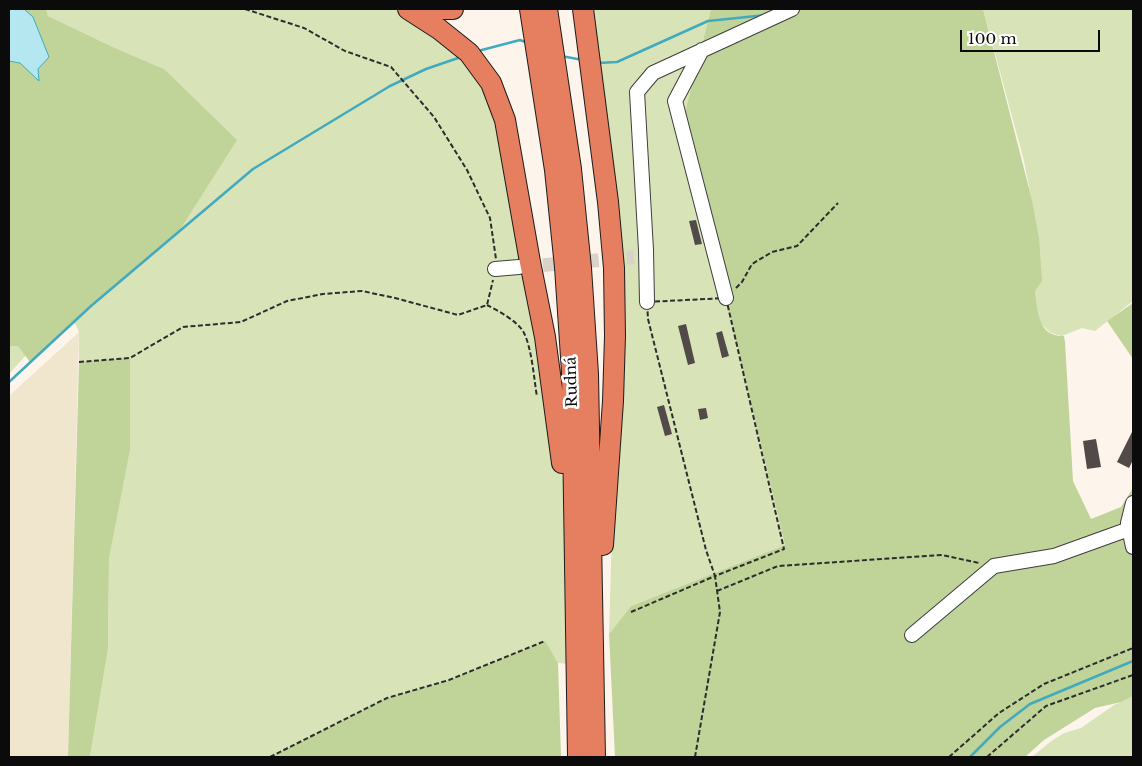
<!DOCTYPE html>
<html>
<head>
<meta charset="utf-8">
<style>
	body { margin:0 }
	#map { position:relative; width:1142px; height:766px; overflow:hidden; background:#fdf5eb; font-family:"Libre Baskerville",serif }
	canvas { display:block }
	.frame { position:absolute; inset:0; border:10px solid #0b0b0b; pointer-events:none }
	.scale { position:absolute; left:960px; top:30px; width:140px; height:22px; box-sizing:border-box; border:2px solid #0b0b0b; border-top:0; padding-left:6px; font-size:15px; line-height:18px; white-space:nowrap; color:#0b0b0b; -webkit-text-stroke:4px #fff; paint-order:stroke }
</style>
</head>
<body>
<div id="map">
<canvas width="1142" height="766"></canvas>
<div class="frame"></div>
<div class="scale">100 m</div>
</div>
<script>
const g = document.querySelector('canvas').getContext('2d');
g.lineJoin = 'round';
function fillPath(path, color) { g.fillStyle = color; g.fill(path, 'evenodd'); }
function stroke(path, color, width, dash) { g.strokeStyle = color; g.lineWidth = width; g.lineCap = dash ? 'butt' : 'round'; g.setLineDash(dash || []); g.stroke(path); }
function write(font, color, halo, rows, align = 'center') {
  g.font = font + ' "Libre Baskerville",serif'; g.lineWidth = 5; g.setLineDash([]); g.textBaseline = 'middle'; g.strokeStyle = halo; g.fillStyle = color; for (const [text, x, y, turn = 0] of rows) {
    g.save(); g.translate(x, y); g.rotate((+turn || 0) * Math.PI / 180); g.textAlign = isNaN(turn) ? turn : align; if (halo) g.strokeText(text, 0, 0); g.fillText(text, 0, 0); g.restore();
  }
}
const farmland = new Path2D(`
	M 79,332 L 68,757 L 9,757 L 9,396 Z`);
const green = new Path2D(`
	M 46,9 L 408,9 L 491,83 L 560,442 L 577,665 L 558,663 L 544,641 L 449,680 L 387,698 L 270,757 L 90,757 L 108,649 L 109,558 L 130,359 L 79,362 L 79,332 L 74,321 L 91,306 L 164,69 L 115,48 L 48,16 Z
	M 592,9 L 711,9 L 683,120 L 785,545 L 631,606 L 609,634 L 620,255 Z
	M 983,9 L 1133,9 L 1133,301 L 1095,331 L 1082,328 L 1062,336 L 1051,333 L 1039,322 L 1035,291 L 1039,237 L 1024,161 Z
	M 9,346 L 18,346 L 26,355 L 9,374 Z
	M 1133,696 L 1133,757 L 1032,757 L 1050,742 L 1064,733 L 1081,728 L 1114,705 Z`);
const forest = new Path2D(`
	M 9,9 L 46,9 L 48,16 L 115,48 L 164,69 L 237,140 L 179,231 L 91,306 L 30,362 L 18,346 L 9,346 Z
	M 711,9 L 983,9 L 1032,200 L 1039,237 L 1042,281 L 1035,291 C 1038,310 1037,337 1064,336 L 1065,342 L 1073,481 L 1091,519 L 1121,507 L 1133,488 L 1133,696 L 1121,702 L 1095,708 L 1044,740 L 1025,757 L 615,757 L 609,634 L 631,606 L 785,545 L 683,120 Z
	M 1133,303 L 1133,359 L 1107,321 Z
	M 130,358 L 130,449 L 109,558 L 108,649 L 90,757 L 68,757 L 79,362 Z
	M 545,641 L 558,663 L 561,757 L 270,757 L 387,698 L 449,680 Z`);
const water = new Path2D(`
	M 9,9 L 24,9 L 33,17 L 49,57 L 38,69 L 39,81 L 20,63 L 9,61 Z`);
const stream = new Path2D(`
	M 478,51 L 520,40 L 528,43
	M 561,56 L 583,60
	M 598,63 L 617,62 L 708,21 L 766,15
	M 9,382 L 91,306 L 253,169 L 390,86 L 426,69 L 461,57
	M 970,757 L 1000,727 L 1030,704 L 1133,661`);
const building = new Path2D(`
	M 696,220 L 702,244 L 695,245 L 689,221 Z
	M 686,324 L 695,363 L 688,365 L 678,326 Z
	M 722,331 L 729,356 L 722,358 L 716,333 Z
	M 664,405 L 672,434 L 665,436 L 657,407 Z
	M 706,408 L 708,418 L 700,420 L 698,409 Z
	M 1133,430 L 1133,460 L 1129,468 L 1117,462 Z
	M 1096,439 L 1101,467 L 1087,469 L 1083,441 Z`);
const minorTunnel = new Path2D(`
	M 522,267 L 634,257`);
const path = new Path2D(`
	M 245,9 L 304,28 L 345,51 L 391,67 L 434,117 L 467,170 L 490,218 L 496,259
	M 736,288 L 742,282 L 752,264 L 772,252 L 797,246 L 838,203
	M 726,298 L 784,549 L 715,576 L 706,550 L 648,319 L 647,302 Z
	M 487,305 C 498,311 518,321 524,333 C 532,349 534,379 537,397
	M 79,362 L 130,358 L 183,327 L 241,322 L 287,301 L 323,294 L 362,291 L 395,298 L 458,315 L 487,305 L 493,280
	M 717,591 L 778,566 L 942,555 L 979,563
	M 631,612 L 715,576 L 720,612 L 695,757
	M 270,757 L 387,698 L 449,680 L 545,641
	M 949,757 L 999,713 L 1044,684 L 1133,648
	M 987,757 L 1046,706 L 1133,675`);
const minor = new Path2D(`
	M 702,50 L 675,101 L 726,298
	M 495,269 L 519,267
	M 647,302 L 646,250 L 637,92 L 653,73 L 792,9
	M 1133,503 L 1128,523 L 1133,547
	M 912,635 L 994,566 L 1054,556 L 1129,529`);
const highway = new Path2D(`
	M 408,9 L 439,29 L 469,53 L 491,83 L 505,120 L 530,262 L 545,337 L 562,463
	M 426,9 L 453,9
	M 530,9 L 555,170 L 565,267 L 572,372 L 578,757
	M 547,9 L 571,169 L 581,268 L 588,374 L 595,757
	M 583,9 L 608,202 L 614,268 L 615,336 L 613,401 L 603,545`);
const streetNames = [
	["Rudná",572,382,-92]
];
fillPath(farmland, '#f0e5cd');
fillPath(green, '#d9e3b8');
fillPath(forest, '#c0d399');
fillPath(water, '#b4e7ef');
stroke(water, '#42aabf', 1);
stroke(stream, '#42aabf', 2.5);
fillPath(building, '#524a48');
stroke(minorTunnel, '#d9d2c9', 14, [14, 7]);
stroke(minor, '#3e3e3e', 16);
stroke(highway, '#1c1c1c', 22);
stroke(path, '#2d2d2d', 2, [5, 2.5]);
stroke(minor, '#fff', 14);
stroke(highway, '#e67e60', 20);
write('15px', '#0b0b0b', '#fff', streetNames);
</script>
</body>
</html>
